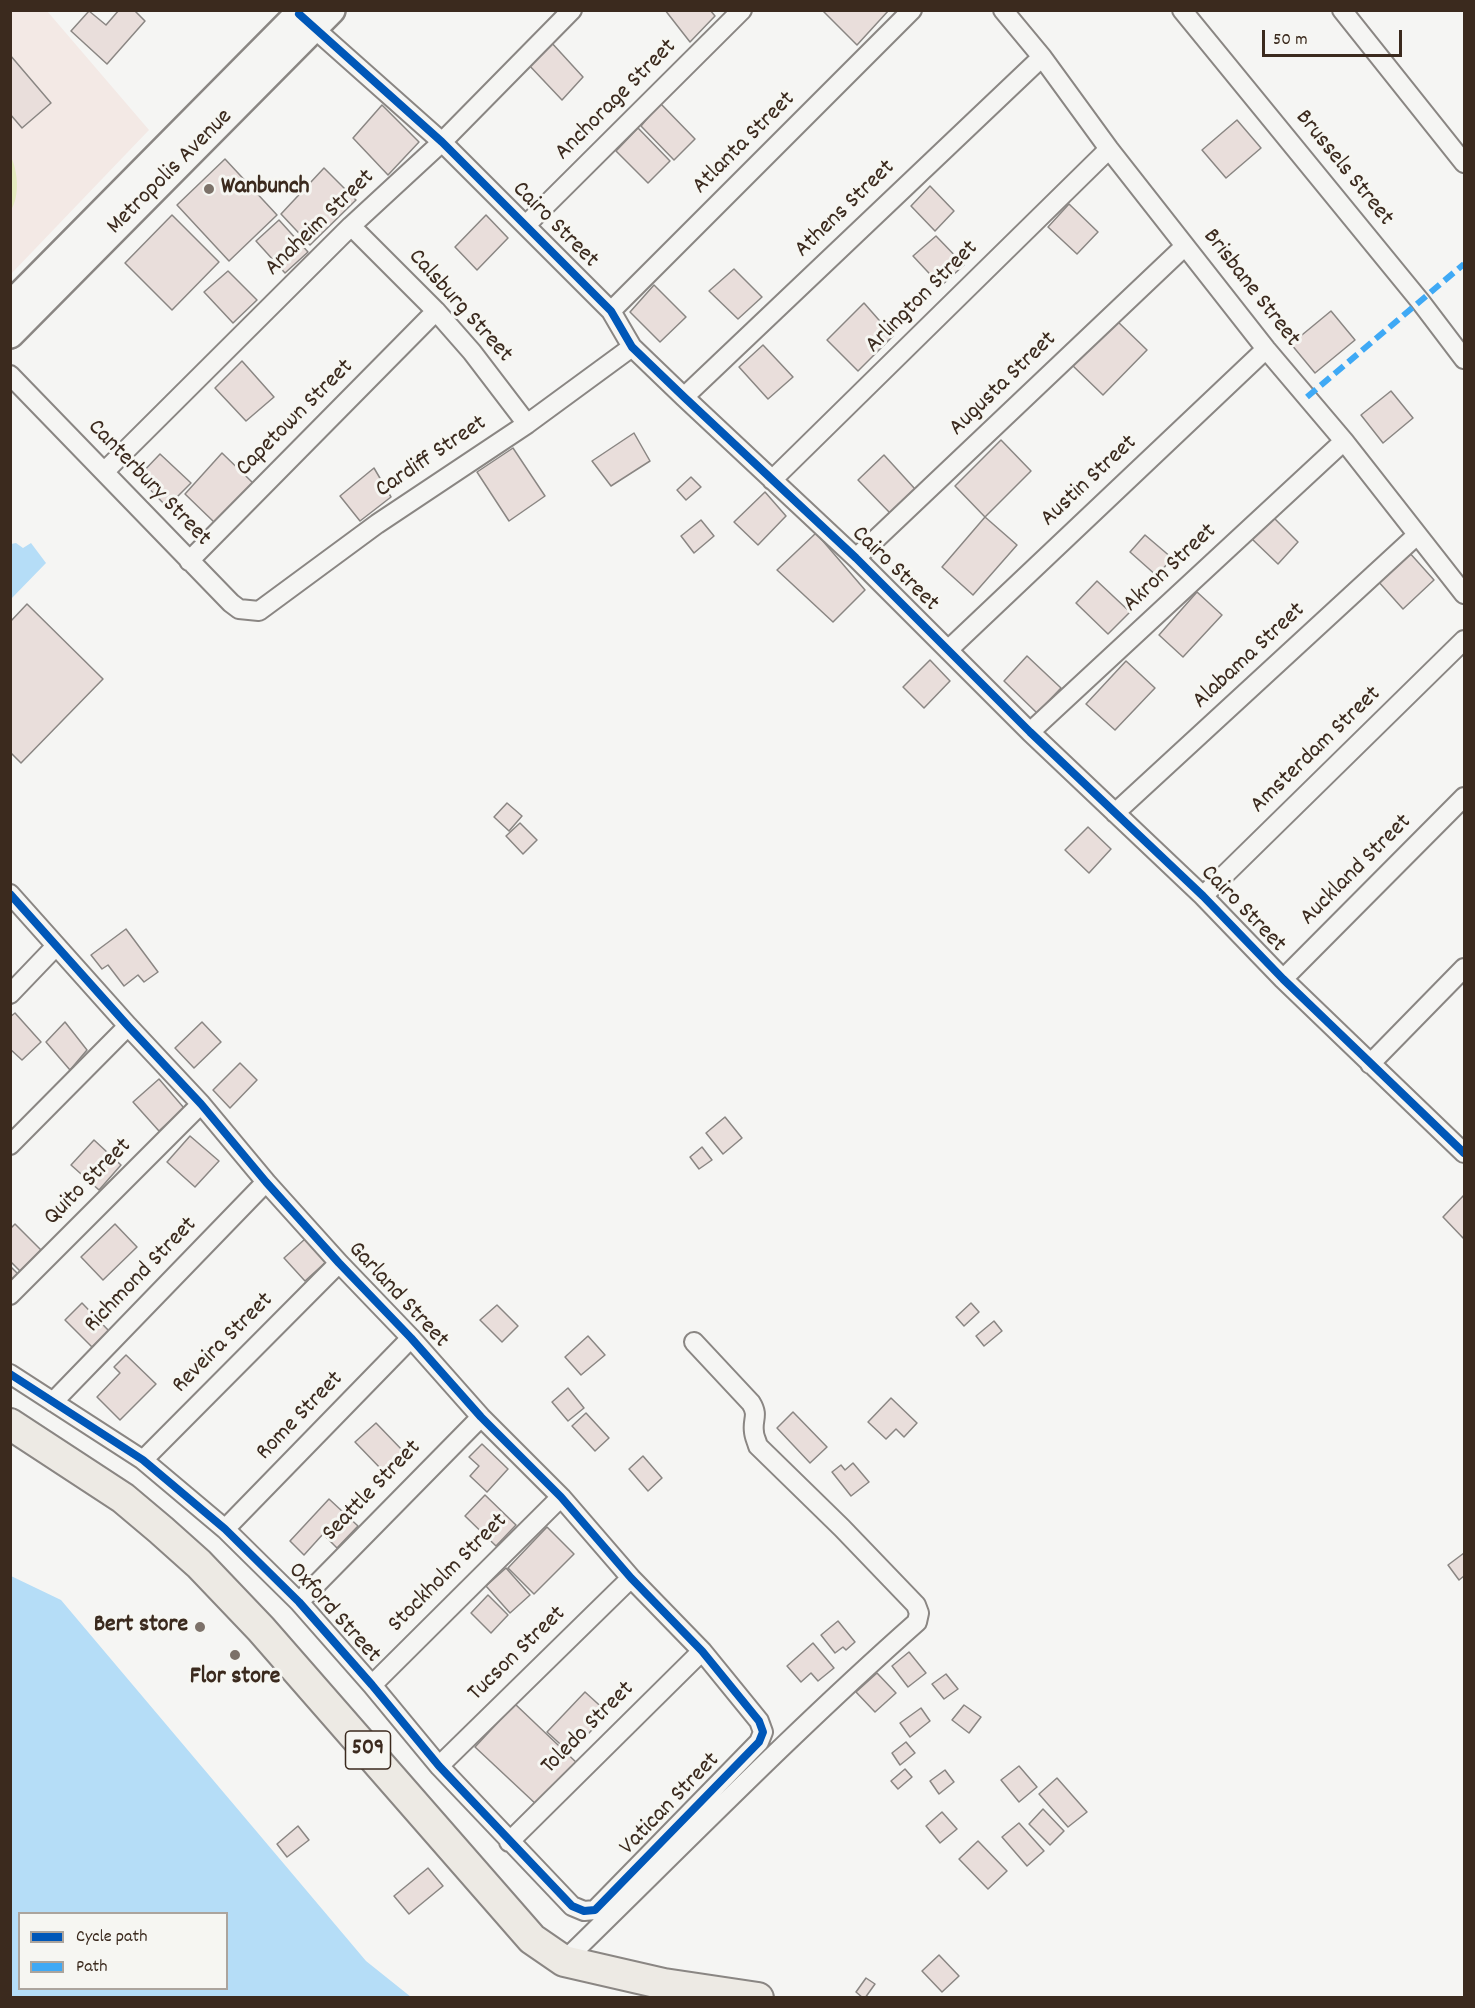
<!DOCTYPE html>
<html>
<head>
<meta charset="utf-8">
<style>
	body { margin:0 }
	#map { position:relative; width:1475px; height:2008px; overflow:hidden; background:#f5f5f3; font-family:Dekko,sans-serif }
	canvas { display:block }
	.frame { position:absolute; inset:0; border:12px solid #3b2a1e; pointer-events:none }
	.legend { position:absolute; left:18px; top:1912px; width:210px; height:78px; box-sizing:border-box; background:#f6f6f2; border:2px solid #aba49d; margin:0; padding:8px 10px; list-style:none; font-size:18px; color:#3b2a1e }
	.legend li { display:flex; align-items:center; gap:12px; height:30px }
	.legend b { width:30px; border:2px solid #aba49d }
	.scale { position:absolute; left:1262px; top:30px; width:140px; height:27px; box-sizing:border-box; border:3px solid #3b2a1e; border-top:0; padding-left:8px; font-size:18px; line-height:21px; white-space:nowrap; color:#3b2a1e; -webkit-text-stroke:4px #f6f6f2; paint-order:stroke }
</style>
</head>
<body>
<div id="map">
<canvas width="1475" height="2008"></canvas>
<div class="frame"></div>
<ul class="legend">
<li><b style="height:8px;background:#0057b8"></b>Cycle path</li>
<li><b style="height:8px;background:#3fa9f5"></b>Path</li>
</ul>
<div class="scale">50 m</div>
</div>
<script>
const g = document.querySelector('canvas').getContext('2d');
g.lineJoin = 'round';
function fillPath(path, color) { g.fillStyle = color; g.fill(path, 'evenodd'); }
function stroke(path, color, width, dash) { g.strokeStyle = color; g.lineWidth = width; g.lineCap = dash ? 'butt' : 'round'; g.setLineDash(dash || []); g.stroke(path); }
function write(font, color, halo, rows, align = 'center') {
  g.font = font + ' Dekko,sans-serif'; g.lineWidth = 6; g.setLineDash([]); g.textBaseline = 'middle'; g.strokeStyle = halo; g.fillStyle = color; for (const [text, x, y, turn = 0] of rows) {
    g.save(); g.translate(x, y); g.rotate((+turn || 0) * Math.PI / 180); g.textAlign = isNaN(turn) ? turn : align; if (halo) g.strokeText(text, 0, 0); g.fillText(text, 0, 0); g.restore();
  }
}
const built = new Path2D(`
	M 11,11 L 47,11 L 149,130 L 11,274 Z`);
const green = new Path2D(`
	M 10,155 C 18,170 20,195 11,210 Z`);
const water = new Path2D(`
	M 16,543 L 23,548 L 31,543 L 46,563 L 11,599 L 11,544 Z
	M 11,1576 L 61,1600 L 366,1961 L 411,1997 L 11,1997 ZM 20,1914 L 226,1914 L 226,1988 L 20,1988 Z`);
const building = new Path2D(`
	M 119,10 L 134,10 L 145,21 L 107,64 L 71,31 L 89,11 L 106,25 Z
	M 665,10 L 710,10 L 715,16 L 690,42 Z
	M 822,10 L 889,10 L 857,45 Z
	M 550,41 L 583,77 L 562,100 L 527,63 Z
	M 10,55 L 51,103 L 22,128 L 10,114 Z
	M 660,103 L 695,139 L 674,160 L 641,126 Z
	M 382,105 L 419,142 L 388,175 L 353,138 Z
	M 1237,120 L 1261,148 L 1226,178 L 1202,150 Z
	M 638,128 L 670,161 L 648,183 L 616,151 Z
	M 225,159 L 277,215 L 229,261 L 177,205 Z
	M 324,168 L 356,200 L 310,245 L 281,214 Z
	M 930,186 L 954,211 L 935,231 L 911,206 Z
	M 1069,204 L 1098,232 L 1077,254 L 1048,227 Z
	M 172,215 L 219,262 L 172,310 L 125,263 Z
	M 486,215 L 508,238 L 477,270 L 455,247 Z
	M 279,220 L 308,252 L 285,273 L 256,241 Z
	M 936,236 L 964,265 L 941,286 L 913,256 Z
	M 734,269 L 762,297 L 738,319 L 709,291 Z
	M 228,271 L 257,300 L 233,323 L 204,292 Z
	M 654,285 L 686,317 L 660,342 L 630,312 Z
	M 864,303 L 893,336 L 858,371 L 827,340 Z
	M 1331,311 L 1355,340 L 1315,373 L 1291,344 Z
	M 1115,319 L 1147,350 L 1103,395 L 1071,364 Z
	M 763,345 L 793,377 L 768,399 L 739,367 Z
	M 242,361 L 274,397 L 246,421 L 215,388 Z
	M 1391,391 L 1413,418 L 1383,443 L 1361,415 Z
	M 634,433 L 650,461 L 611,486 L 592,461 Z
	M 1001,440 L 1031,471 L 985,517 L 955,486 Z
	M 513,448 L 545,496 L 509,521 L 477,472 Z
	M 222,453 L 253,483 L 215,523 L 185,494 Z
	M 160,454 L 191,483 L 167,507 L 138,477 Z
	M 884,455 L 915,489 L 890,513 L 858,480 Z
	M 374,468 L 391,497 L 360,521 L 340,496 Z
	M 691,477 L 701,487 L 686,500 L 677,490 Z
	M 765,492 L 786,516 L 758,545 L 734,522 Z
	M 985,517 L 1017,545 L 973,595 L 942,567 Z
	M 1273,517 L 1298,542 L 1278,564 L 1252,539 Z
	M 701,520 L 714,536 L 694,553 L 681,536 Z
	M 816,533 L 865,590 L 833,622 L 777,570 Z
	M 1145,535 L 1172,558 L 1157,576 L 1130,552 Z
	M 1408,551 L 1434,580 L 1403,609 L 1377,580 Z
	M 1097,581 L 1130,612 L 1108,634 L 1076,603 Z
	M 1197,592 L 1222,615 L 1183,657 L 1159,635 Z
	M 27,604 L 103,679 L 21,763 L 10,752 L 10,622 Z
	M 1027,656 L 1061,688 L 1037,713 L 1004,681 Z
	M 930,660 L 950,681 L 924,708 L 903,687 Z
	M 1126,661 L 1155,688 L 1115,730 L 1086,704 Z
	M 507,803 L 522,816 L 509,831 L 494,817 Z
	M 520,823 L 537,840 L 523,854 L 506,836 Z
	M 1088,827 L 1111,849 L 1089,873 L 1065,850 Z
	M 126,929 L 158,972 L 144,982 L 138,975 L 124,986 L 108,965 L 102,969 L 91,955 Z
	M 15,1013 L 41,1042 L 22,1060 L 10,1049 L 10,1017 Z
	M 65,1022 L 87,1050 L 70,1070 L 46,1042 Z
	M 202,1022 L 221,1042 L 194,1068 L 175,1048 Z
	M 240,1063 L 257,1080 L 230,1108 L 213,1090 Z
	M 159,1079 L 184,1108 L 159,1131 L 133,1102 Z
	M 725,1117 L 742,1138 L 723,1154 L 706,1133 Z
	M 190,1136 L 219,1161 L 195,1187 L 167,1162 Z
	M 94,1140 L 121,1165 L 99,1190 L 71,1165 Z
	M 702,1147 L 712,1160 L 699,1169 L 690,1157 Z
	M 1464,1195 L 1464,1239 L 1443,1217 Z
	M 15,1224 L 41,1250 L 20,1271 L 10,1261 L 10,1229 Z
	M 115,1224 L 137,1247 L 103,1280 L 81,1257 Z
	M 305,1239 L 326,1262 L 305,1281 L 284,1258 Z
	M 10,1266 L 20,1276 L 10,1286 Z
	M 82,1303 L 109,1331 L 92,1347 L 65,1320 Z
	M 971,1303 L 979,1312 L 964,1326 L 956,1317 Z
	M 497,1305 L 518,1326 L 502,1342 L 480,1320 Z
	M 994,1321 L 1002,1331 L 984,1346 L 976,1336 Z
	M 588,1336 L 605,1355 L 581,1375 L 565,1357 Z
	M 126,1355 L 156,1384 L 120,1420 L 97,1397 L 120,1373 L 114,1367 Z
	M 568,1388 L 584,1408 L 568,1421 L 552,1402 Z
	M 891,1398 L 917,1423 L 904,1437 L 896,1429 L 886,1439 L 868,1422 Z
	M 793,1412 L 827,1447 L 810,1463 L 777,1428 Z
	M 586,1413 L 609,1438 L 595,1451 L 572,1426 Z
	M 376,1423 L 404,1452 L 384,1472 L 355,1442 Z
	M 482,1444 L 508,1469 L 487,1492 L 470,1476 L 479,1466 L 469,1457 Z
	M 643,1456 L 662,1478 L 648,1491 L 629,1469 Z
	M 853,1463 L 869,1482 L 851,1496 L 832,1472 L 841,1465 L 845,1470 Z
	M 485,1495 L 516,1525 L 496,1546 L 465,1516 Z
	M 329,1499 L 358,1526 L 337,1548 L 323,1534 L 304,1555 L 290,1541 Z
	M 547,1527 L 574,1554 L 534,1594 L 508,1568 Z
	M 1464,1553 L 1464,1576 L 1459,1580 L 1448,1565 Z
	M 506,1568 L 530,1595 L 510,1613 L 486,1586 Z
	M 488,1595 L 508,1615 L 491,1633 L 471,1613 Z
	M 838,1621 L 855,1642 L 846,1650 L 843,1647 L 835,1653 L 821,1635 Z
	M 813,1643 L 834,1668 L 818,1681 L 811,1673 L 801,1682 L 787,1666 Z
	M 909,1652 L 926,1673 L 908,1687 L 892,1666 Z
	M 877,1673 L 896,1693 L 875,1712 L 856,1692 Z
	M 946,1674 L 958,1689 L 944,1699 L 932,1684 Z
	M 585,1692 L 608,1713 L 570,1753 L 547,1732 Z
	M 515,1704 L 578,1764 L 538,1806 L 475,1747 Z
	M 964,1705 L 981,1717 L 969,1733 L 952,1720 Z
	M 921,1708 L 930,1721 L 910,1737 L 900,1723 Z
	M 906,1742 L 915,1753 L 900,1765 L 892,1753 Z
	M 1019,1766 L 1037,1787 L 1019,1802 L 1001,1780 Z
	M 905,1769 L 912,1777 L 898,1789 L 891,1781 Z
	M 945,1770 L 954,1782 L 939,1794 L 930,1781 Z
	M 1057,1778 L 1087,1812 L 1068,1827 L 1039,1794 Z
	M 1043,1809 L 1064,1831 L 1050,1845 L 1029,1824 Z
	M 942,1812 L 957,1829 L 940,1843 L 926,1826 Z
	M 1019,1823 L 1044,1851 L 1027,1866 L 1002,1837 Z
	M 298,1826 L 309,1840 L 287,1857 L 277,1844 Z
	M 978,1841 L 1007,1871 L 988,1889 L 959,1859 Z
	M 428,1868 L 443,1886 L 409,1914 L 394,1896 Z
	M 939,1955 L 959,1976 L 942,1992 L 922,1971 Z
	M 866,1978 L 875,1984 L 865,1998 L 863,1998 L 856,1992 Z`);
const minor = new Path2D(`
	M 1003,10 L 1042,57 L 1109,149 L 1266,349 L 1344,441 L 1464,594
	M 1182,10 L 1420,301 L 1464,359
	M 1342,10 L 1464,163
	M 307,22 L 442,142 L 611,311 L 632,347 L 684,397 L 856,558 L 1030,732 L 1203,896 L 1283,979 L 1464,1153
	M 526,225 L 742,10
	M 351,226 L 436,311 L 472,352 L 527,424
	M 611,311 L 912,10
	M 10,375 L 231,603 L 239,609 L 259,611 L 377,524 L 527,424 L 632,347
	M 684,397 L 1042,57
	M 104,472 L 351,226 L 442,142 L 572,10
	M 772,480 L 1109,149
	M 856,558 L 1185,246
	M 189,561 L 436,311
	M 948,650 L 1266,349
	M 1030,732 L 1344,441
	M 1115,813 L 1417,535
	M 10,894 L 128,1026 L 201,1104 L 266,1182 L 339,1263 L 411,1338 L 481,1417 L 561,1497 L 631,1578 L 702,1651 L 759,1721 L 763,1732 L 759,1742 L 595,1910 L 584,1911 L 572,1906 L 439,1766 L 372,1685 L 299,1602 L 225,1529 L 143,1460 L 10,1374
	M 1203,896 L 1464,640
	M 1283,979 L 1464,797
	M 10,994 L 56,946
	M 1370,1064 L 1464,968
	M 10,1145 L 128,1026
	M 10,1295 L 201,1104
	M 53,1402 L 266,1182
	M 143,1460 L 339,1263
	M 225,1529 L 411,1338
	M 299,1602 L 481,1417
	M 372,1685 L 561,1497
	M 439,1766 L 631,1578
	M 509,1842 L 702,1651
	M 564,1961 C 681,1847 795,1730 917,1622 L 919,1613 L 916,1605 L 842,1528 L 758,1446 C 757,1442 754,1436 754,1432 C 752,1419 759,1416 751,1403 L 694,1342`);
const secondary = new Path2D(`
	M 10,306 L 303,10
	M 10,334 L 331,10`);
const primary = new Path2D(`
	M 10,1424 L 123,1498 L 161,1530 L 199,1564 L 261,1629 L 532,1939 L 564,1961 L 664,1984 L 758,1998`);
const quiet = new Path2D(`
	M 1307,397 L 1464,264`);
const cycleway = new Path2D(`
	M 299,14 L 442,142 L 611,311 L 632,347 L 684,397 L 856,558 L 1030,732 L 1203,896 L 1283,979 L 1464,1153
	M 10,894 L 128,1026 L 201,1104 L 266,1182 L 339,1263 L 411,1338 L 481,1417 L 561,1497 L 631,1578 L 702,1651 L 759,1721 L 763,1732 L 759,1742 L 595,1910 L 584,1911 L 572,1906 L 439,1766 L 372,1685 L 299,1602 L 225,1529 L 143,1460 L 10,1374`);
const markers = [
	[209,189,6,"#7c7169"],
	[200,1627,6,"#7c7169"],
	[235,1655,6,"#7c7169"]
];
const shields = [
	[368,1750,45]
];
const shieldNames = [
	["509",368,1750]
];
const streetNames = [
	["Anchorage Street",617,101,-45],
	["Atlanta Street",745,144,-45],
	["Brussels Street",1343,169,51],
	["Metropolis Avenue",171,173,-45],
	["Athens Street",846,210,-44],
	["Anaheim Street",321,224,-44],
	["Cairo Street",554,226,45],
	["Brisbane Street",1250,289,52],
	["Arlington Street",923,298,-45],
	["Calsburg Street",459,307,48],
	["Augusta Street",1004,385,-44],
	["Capetown Street",296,419,-45],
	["Cardiff Street",432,458,-34],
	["Austin Street",1090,482,-43],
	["Canterbury Street",148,484,46],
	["Akron Street",1171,569,-43],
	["Cairo Street",894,570,44],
	["Alabama Street",1250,657,-43],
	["Amsterdam Street",1317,751,-44],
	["Auckland Street",1357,871,-45],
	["Cairo Street",1242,910,46],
	["Quito Street",89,1183,-45],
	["Richmond Street",142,1276,-46],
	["Garland Street",397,1296,47],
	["Reveira Street",224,1344,-45],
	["Rome Street",301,1417,-46],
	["Seattle Street",373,1492,-46],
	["Stockholm Street",449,1574,-45],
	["Oxford Street",333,1614,48],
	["Tucson Street",518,1655,-44],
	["Toledo Street",589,1729,-45],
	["Vatican Street",671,1805,-46]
];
const poiNames = [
	["Wanbunch",221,189],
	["Bert store",188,1627,"right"],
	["Flor store",235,1679,"center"]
];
fillPath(built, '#f3e9e5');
fillPath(green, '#e5ecc0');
fillPath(water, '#b5ddf7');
fillPath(building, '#e9dedb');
stroke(building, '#8a8683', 1.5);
stroke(minor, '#8a8683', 22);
stroke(secondary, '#8a8683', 32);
stroke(primary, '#8a8683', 34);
stroke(minor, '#f5f5f3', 18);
stroke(secondary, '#f5f5f3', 27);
stroke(primary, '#edeae4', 30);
stroke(quiet, '#3fa9f5', 6, [12, 6]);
stroke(cycleway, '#0057b8', 8);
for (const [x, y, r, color] of markers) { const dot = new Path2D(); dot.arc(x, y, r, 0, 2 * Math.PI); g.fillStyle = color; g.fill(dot); stroke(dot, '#f6f6f2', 2); }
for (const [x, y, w] of shields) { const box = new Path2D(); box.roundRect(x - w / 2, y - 19, w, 38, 4.5); g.fillStyle = '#f6f6f2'; g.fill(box); stroke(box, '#3b2a1e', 1.5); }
write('bold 22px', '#3b2a1e', null, shieldNames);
write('24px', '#3b2a1e', '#f6f6f2', streetNames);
write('bold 24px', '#3b2a1e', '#f6f6f2', poiNames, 'left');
</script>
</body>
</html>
